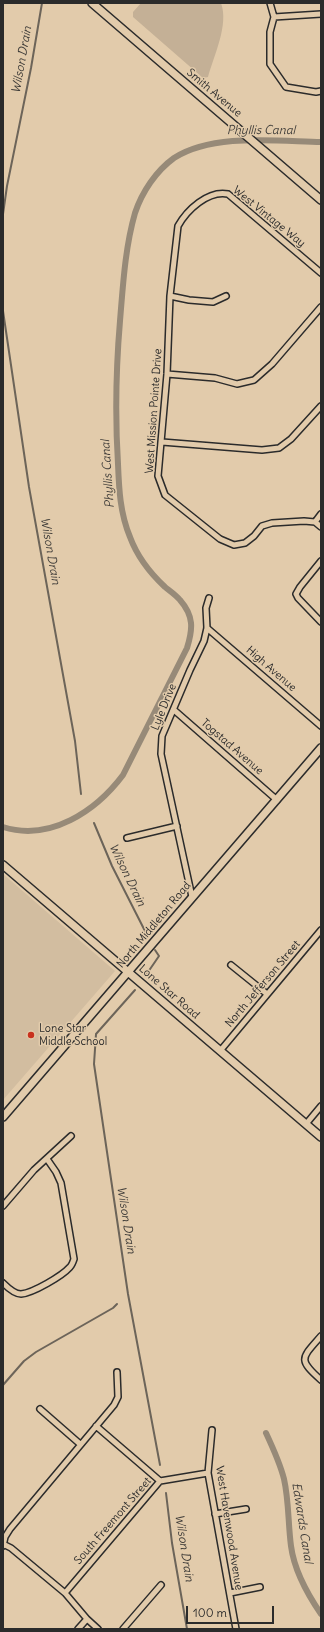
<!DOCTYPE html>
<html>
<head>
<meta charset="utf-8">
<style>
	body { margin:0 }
	#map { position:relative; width:324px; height:1632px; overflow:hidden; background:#e2cbab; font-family:Delius,sans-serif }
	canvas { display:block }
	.frame { position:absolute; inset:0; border:4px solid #2b2b2b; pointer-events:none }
	.scale { position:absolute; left:186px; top:1606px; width:88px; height:18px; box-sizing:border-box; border:2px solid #2b2b2b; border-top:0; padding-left:5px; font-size:12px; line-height:14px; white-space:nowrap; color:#2b2b2b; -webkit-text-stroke:3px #e2cbab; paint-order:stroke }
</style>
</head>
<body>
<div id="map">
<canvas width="324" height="1632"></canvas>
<div class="frame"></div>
<div class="scale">100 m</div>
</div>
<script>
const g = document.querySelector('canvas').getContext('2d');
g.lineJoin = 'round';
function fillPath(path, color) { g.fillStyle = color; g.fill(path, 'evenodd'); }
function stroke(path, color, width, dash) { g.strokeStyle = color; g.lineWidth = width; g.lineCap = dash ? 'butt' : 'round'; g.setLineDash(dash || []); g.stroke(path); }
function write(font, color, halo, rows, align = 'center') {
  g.font = font + ' Delius,sans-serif'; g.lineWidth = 3; g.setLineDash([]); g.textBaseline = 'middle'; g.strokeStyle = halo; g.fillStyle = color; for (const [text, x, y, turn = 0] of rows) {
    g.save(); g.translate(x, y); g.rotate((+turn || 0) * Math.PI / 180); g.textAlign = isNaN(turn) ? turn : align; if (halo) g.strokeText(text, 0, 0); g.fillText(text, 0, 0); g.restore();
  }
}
const built = new Path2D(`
	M 3,874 L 115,971 L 3,1100 Z`);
const green = new Path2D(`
	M 141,3 L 221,3 C 229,25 214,55 208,77 L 203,78 L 133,17 L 133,12 Z`);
const stream = new Path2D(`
	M 3,214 L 7,186 L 31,68 L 42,3
	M 3,311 L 29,487 L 75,741 L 81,794
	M 94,823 L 112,866 L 146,933
	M 146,975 L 159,956 L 155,950
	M 135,990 L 96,1034 L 94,1064 L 128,1294 L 160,1465
	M 3,1385 L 24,1361 L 36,1352 L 113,1308 L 117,1304
	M 166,1493 L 172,1543 L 187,1629`);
const canal = new Path2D(`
	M 3,827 C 50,842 96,811 123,775 L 187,648 C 193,629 194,616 180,600 C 176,595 170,591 165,587 C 150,573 137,556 130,537 C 120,513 119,489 118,464 C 115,416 116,368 120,321 C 123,285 125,248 135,213 C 142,192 156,171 174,158 C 213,133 276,141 321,142
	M 266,1433 C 273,1448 280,1463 284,1479 C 289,1501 288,1524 291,1546 C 294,1569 308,1595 321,1614`);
const street = new Path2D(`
	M 270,3 L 274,17 L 270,32 L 270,64 L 286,87 L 316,92 L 321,91
	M 274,17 L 321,14
	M 321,273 L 228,194 C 208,190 187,210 178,226 L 170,296 L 167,374 L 158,476 L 165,495 L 220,539 L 234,545 L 245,543 L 254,536 L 262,526 L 272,523 L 304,521 L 315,522 L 321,527
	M 170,296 L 189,300 L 213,302 L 226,296
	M 167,374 L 215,378 L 237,384 L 254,380 L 272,364 L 321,307
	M 162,442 L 262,450 L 279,448 L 291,439 L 321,406
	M 315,522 L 321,514
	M 321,561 L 300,587 L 296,594 L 298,598 L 321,622
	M 207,628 L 321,726
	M 174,710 L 277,800
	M 127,838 L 177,826
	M 192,897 L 161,754 L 162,736 L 190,670 L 204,641 L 207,628 L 206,608 L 209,598
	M 231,965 L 267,994
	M 220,1051 L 321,930
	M 306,1124 L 321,1106
	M 3,1206 L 34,1170 L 71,1136
	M 3,1283 C 8,1288 15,1294 21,1294 C 33,1293 62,1276 70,1267 C 72,1265 73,1262 74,1259 L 61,1183 L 56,1172 L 47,1159
	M 321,1336 C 302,1358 297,1359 321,1380
	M 40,1409 L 80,1444
	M 96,1426 L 160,1481
	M 212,1430 L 208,1473 L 236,1629
	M 215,1514 L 246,1509
	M 3,1544 L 11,1548 L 65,1593 L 87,1619 L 98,1629
	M 3,1546 L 5,1537 L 10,1529 L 114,1405 L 118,1397 L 117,1372
	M 65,1593 L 160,1481 L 208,1473
	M 230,1593 L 260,1587
	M 78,1629 L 87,1619
	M 123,1629 L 161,1585`);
const secondary = new Path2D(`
	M 92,3 L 321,200
	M 3,865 L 321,1137
	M 3,1117 L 321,748`);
const markers = [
	[31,1035,4,"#c8321e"]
];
const streetNames = [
	["Smith Avenue",214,93,40],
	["West Vintage Way",269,217,39],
	["West Mission Pointe Drive",154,411,-86],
	["High Avenue",271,669,41],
	["Lyle Drive",164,707,-68],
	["Togstad Avenue",232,747,41],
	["North Middleton Road",154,925,-50],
	["North Jefferson Street",263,984,-50],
	["Lone Star Road",169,992,41],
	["South Freemont Street",113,1521,-49],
	["West Havenwood Avenue",229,1528,81]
];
const poiNames = [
	["Lone Star",39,1029],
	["Middle School",39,1042]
];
const waterNames = [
	["Wilson Drain",22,60,-80],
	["Phyllis Canal",261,131],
	["Phyllis Canal",108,474,-94],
	["Wilson Drain",50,551,80],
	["Wilson Drain",127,875,64],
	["Wilson Drain",126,1220,81],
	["Edwards Canal",302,1523,81],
	["Wilson Drain",184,1548,81]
];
fillPath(built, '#d2bda0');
fillPath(green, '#c4b096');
stroke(stream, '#6c6459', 2);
stroke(canal, '#978a78', 6);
stroke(street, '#2b2b2b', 8);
stroke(secondary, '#2b2b2b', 10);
stroke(street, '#e2cbab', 5);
stroke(secondary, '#e2cbab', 7);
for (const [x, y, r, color] of markers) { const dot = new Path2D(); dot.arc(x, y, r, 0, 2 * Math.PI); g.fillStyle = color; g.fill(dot); stroke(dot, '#e2cbab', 1.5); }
write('11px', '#2b2b2b', '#e2cbab', streetNames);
write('11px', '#2b2b2b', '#e2cbab', poiNames, 'left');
write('italic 12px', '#413e3a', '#e2cbab', waterNames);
</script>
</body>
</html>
